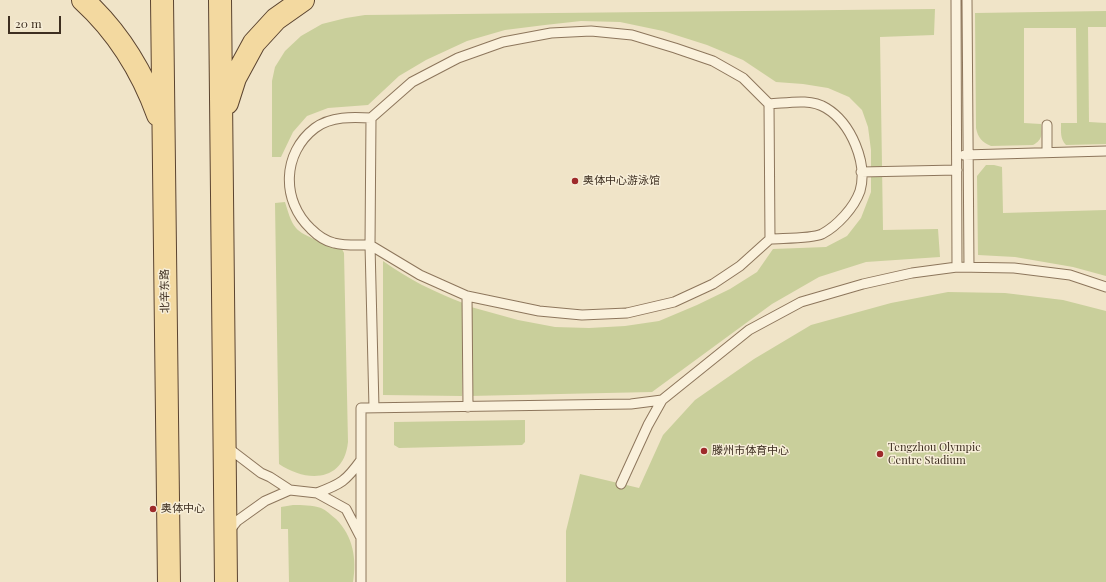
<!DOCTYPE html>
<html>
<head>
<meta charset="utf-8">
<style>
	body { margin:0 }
	#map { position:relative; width:1106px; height:582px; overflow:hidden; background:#f0e4c8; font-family:"Playfair Display",serif }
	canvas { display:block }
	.scale { position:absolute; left:8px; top:16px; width:53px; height:18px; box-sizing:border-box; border:2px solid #3d2e20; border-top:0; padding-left:5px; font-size:12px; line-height:14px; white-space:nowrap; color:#3d2e20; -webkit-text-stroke:3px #f7eed8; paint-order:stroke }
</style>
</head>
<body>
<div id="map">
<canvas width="1106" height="582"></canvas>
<div class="scale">20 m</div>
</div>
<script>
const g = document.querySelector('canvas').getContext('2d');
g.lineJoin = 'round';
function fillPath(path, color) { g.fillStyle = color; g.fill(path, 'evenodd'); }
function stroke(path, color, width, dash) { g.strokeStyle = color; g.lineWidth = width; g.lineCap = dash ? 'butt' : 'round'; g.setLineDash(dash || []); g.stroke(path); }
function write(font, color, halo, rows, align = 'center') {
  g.font = font + ' "Playfair Display","Noto Sans SC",serif'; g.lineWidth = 3; g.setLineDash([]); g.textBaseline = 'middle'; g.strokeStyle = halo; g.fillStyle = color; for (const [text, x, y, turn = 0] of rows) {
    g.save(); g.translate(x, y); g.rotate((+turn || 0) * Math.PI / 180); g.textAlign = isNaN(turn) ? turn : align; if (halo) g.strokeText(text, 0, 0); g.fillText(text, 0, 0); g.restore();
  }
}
const green = new Path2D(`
	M 935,9 L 934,35 L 880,37 L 883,230 L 938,229 L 940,257 L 866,262 L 819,277 L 772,304 L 652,392 L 469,396 L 471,307 L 518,320 L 555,327 L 589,328 L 625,326 L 659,321 L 697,305 L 730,289 L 757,272 L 773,249 L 826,247 L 847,236 L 861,218 L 871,192 L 871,150 L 868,127 L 862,110 L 849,97 L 828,88 L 803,84 L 776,82 L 743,60 L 707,45 L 663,31 L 620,22 L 581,21 L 545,25 L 505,30 L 467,41 L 426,60 L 399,76 L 368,105 L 328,108 L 307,116 L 293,132 L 281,157 L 272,157 L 272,81 L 275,67 L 285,51 L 301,36 L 322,24 L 346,18 L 365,15 Z
	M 1106,11 L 1106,27 L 1088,27 L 1089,122 L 1106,123 L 1106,144 L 1066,145 C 1060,139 1061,132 1061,123 L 1077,123 L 1076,28 L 1024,28 L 1024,123 L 1041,124 C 1041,134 1044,139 1033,145 L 991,146 C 982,142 978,138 976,128 L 975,13 Z
	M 986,165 L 994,165 L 1002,167 L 1003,213 L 1106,210 L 1106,276 L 1073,267 L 1015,257 L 978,255 L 977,176 Z
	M 285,202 C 288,211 290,221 296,228 C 302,236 331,246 342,249 L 344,253 L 348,442 C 344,482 307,483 279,464 L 275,203 Z
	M 383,261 C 408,279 434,292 463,303 L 462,396 L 383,395 Z
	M 948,292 L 1005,293 L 1063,300 L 1106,311 L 1106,582 L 566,582 L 566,531 L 580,474 L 639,488 L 663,435 L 695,400 L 754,359 L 811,325 L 891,303 Z
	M 525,420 L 525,442 L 522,445 L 399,448 L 394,445 L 394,422 Z
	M 293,505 C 302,505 312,505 321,508 C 326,510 331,515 336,519 C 353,536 357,559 353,582 L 289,582 L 288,529 L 281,529 L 281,507 Z`);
const lane = new Path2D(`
	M 956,0 L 957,267
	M 967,0 L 969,267
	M 769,104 C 788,103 810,98 826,108 C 851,123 868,163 860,191 C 854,208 837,226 822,234 C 811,239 783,238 770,239
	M 371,118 L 370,245 L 420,275 L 467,296 L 539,311 L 582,315 L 627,313 L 674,302 L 713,284 L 740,266 L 770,239 L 769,104 L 743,78 L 713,61 L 675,48 L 632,35 L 591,31 L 551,33 L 503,42 L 458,58 L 412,82 L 371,118 C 353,117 331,116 315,128 C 282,153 281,201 311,229 C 317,235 325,241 334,243 C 345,246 359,245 370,245 L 374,408
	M 1047,152 L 1047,125
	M 964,155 L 1106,151
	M 861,172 L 957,170
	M 467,296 L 468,407
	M 227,447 L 261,473 L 270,477 L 290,490
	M 621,484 L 648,425 L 662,400
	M 317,493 C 341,484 346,481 361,460
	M 230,530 L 237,521 L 265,501 L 290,490 L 317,493 L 346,509 L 360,536
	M 361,582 L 361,408 L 631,404 L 662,400 L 749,330 L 801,302 L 863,284 L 912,273 L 957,267 L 1014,268 L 1070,275 L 1106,287`);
const primary = new Path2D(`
	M 83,0 C 118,32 142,71 158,115
	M 162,0 L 169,582
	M 220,0 L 226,582
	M 227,103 L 235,78 L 254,43 L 276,19 L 303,0`);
const markers = [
	[575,181,4,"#9e2a2b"],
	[704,451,4,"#9e2a2b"],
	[880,454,4,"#9e2a2b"],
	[153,509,4,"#9e2a2b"]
];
const poiNames = [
	["奥体中心游泳馆",583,181],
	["Tengzhou Olympic",888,448],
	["Centre Stadium",888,461],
	["滕州市体育中心",712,451],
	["奥体中心",161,509]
];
const streetNames = [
	["北辛东路",165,291,-91]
];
fillPath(green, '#c9cf9b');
stroke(lane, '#8d765c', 11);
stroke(primary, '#5b4430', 24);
stroke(lane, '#faf1dc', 9);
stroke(primary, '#f3d9a0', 22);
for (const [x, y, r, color] of markers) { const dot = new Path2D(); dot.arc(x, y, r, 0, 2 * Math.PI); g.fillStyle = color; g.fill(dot); stroke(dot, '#f7eed8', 1.5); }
write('11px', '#3d2e20', '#f7eed8', poiNames, 'left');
write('11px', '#3d2e20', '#f7eed8', streetNames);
</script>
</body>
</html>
